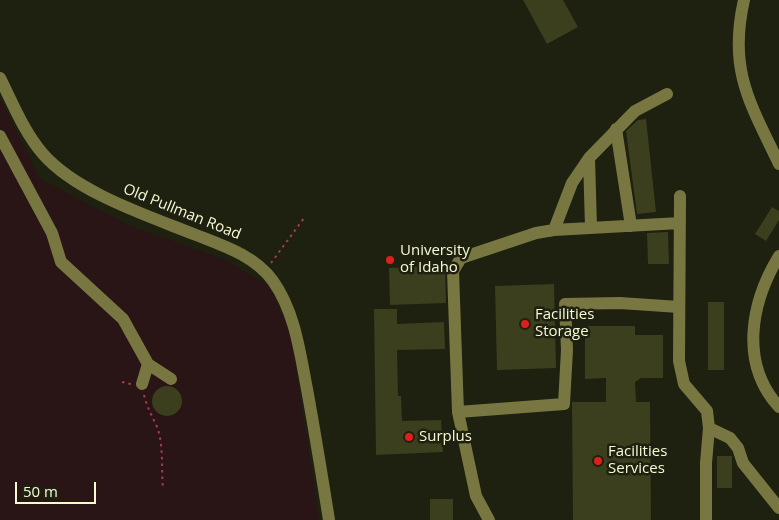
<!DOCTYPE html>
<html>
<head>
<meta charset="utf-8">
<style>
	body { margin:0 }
	#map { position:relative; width:779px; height:520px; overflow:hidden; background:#1e2010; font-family:"Open Sans",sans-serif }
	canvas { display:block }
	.scale { position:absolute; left:15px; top:482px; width:81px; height:22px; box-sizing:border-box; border:2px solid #f8fad4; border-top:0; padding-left:6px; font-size:15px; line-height:18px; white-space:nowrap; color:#f8fad4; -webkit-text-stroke:4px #1e2010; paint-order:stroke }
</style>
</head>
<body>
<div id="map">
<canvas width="779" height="520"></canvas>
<div class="scale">50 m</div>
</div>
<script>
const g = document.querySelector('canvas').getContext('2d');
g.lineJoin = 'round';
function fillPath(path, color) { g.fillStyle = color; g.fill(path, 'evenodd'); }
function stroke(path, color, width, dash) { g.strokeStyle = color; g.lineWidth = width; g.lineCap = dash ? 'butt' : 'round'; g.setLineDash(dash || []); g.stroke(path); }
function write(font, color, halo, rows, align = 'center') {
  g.font = font + ' "Open Sans",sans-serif'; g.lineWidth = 5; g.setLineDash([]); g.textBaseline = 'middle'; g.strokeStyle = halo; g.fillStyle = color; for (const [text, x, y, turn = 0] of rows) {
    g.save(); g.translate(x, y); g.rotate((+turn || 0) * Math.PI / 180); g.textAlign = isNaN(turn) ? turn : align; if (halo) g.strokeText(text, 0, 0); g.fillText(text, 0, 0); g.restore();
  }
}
const green = new Path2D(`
	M 0,98 L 40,179 L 130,226 L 223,259 L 268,285 L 290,329 L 319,520 L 0,520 Z`);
const building = new Path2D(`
	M 523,0 L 563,0 L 578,27 L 547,44 Z
	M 646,119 L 656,212 L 637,214 L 626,131 L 638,120 Z
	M 772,207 L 779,211 L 779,220 L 766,241 L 755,234 Z
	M 668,232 L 669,264 L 648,264 L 647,233 Z
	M 445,266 L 446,303 L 390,305 L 389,268 Z
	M 554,284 L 556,368 L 497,370 L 495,286 Z
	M 708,302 L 724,302 L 724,370 L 708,370 Z
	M 374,309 L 397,309 L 397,324 L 444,322 L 445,349 L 397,350 L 398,396 L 401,396 L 402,421 L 441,420 L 443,452 L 376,455 Z
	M 585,326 L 635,326 L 635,335 L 663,335 L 663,378 L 641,378 L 635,382 L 636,402 L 650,402 L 651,520 L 573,520 L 572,402 L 606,402 L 606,378 L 585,379 Z
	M152 401a15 15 0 1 1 30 0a15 15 0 1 1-30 0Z
	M 717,456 L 732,456 L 732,488 L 717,488 Z
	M 430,499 L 453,499 L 453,520 L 430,520 Z`);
const path = new Path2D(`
	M 271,263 L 304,218
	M 122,382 L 131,384
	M 144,395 C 147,407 152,416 157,427 C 164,445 161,470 163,489`);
const minor = new Path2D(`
	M 744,0 C 728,70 750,103 779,164
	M 0,78 C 13,104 24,132 43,154 C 77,193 149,216 196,235 C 224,246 255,256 273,281 C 295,312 300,353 307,389 C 315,433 322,476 329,520
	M 616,129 L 631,226
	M 0,136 L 52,233 L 61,262 L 123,319 L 148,364 L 171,379
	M 589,158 L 591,227
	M 680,196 L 679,361 L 684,384 L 707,411 L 709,428 L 706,463 L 706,520
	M 554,230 L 572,183 L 589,158 L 635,111 L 667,94
	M 779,256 C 751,302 739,363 779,407
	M 142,384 L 148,364
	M 458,412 L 453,271 L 461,258 L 536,233 L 554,230 L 680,223
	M 709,428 L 730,438 L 738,448 L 743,463 L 779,508
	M 489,520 L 476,496 L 458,412 L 564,404 L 567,350 L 565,304 L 620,303 L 679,307`);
const markers = [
	[390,260,5,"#de201c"],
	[525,324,5,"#de201c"],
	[409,437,5,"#de201c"],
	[598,461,5,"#de201c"]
];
const streetNames = [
	["Old Pullman Road",182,212,22]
];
const poiNames = [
	["University",400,251],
	["of Idaho",400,268],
	["Facilities",535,315],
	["Storage",535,332],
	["Surplus",419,437],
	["Facilities",608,452],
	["Services",608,469]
];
fillPath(green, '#291416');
fillPath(building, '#3b3f1e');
stroke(path, '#a53d4b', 2, [2.5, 4]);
stroke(minor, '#797741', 12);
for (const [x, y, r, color] of markers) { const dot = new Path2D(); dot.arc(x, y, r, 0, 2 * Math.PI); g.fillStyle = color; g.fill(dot); stroke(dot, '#1e2010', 2); }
write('15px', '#f8fad4', '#1e2010', streetNames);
write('15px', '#f8fad4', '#1e2010', poiNames, 'left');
</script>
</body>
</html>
